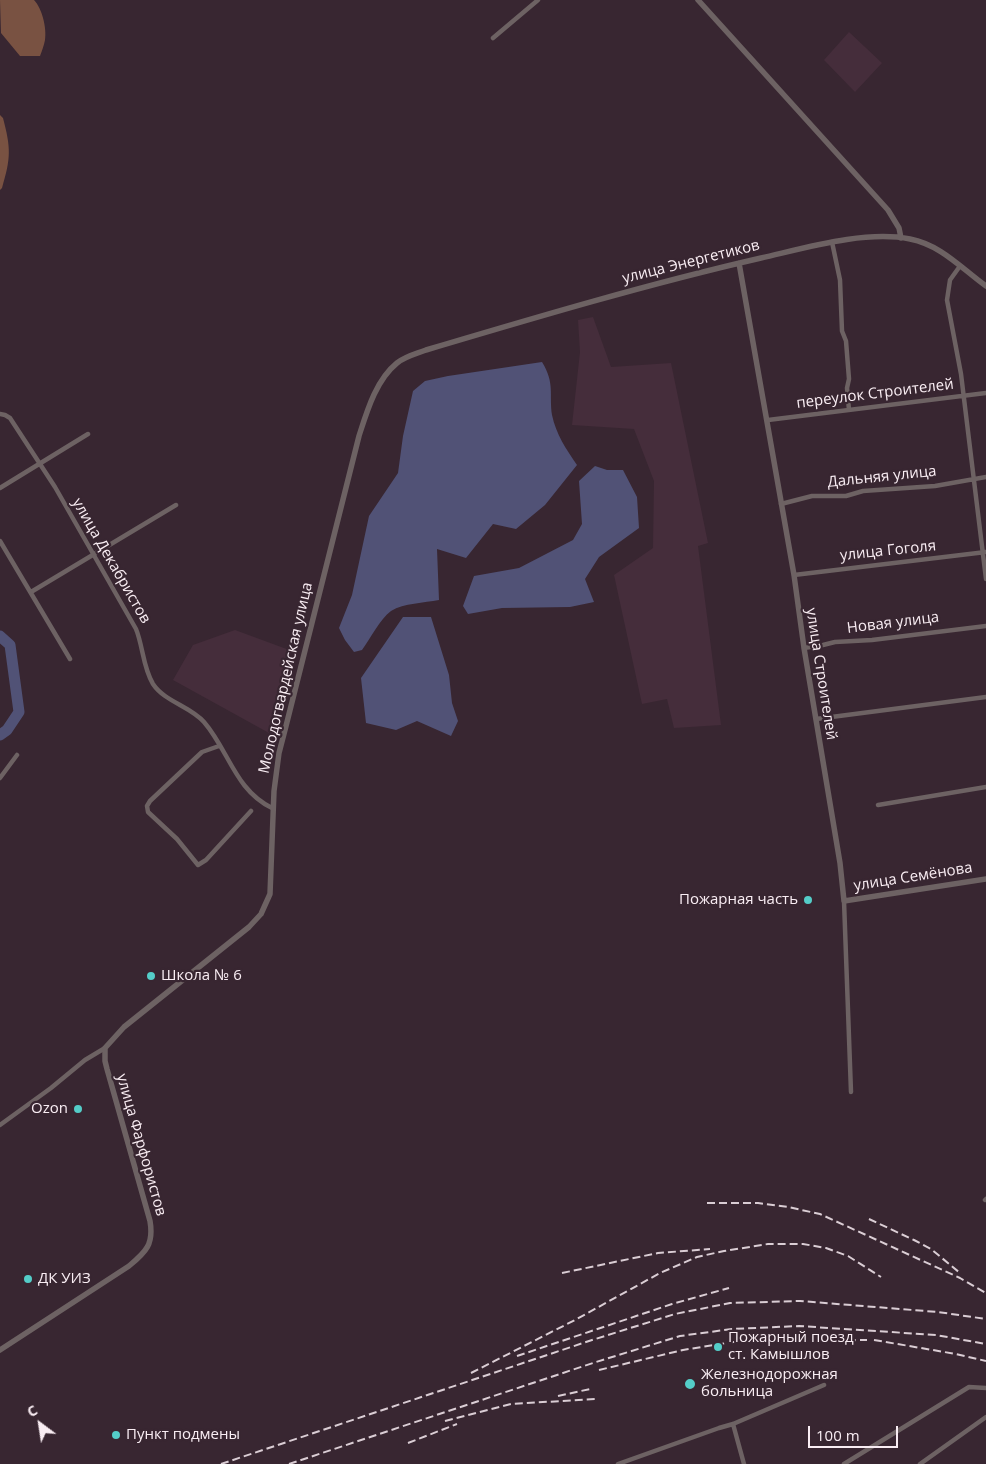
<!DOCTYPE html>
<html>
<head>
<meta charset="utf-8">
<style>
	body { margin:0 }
	#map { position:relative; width:986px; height:1464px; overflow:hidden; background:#382631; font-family:"Open Sans",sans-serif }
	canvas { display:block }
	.north { position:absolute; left:15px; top:1399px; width:50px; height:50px; -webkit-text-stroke:4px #382631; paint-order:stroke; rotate:329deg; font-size:14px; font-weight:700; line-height:20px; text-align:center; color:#f9edf3 }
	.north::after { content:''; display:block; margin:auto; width:18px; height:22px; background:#f9edf3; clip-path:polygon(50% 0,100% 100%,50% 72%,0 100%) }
	.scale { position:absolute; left:808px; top:1426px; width:90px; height:22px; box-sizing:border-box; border:2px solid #f9edf3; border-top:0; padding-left:6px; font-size:15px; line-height:18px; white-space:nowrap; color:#f9edf3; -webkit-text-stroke:4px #382631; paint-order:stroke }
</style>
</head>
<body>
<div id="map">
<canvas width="986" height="1464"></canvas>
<div class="north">С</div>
<div class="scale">100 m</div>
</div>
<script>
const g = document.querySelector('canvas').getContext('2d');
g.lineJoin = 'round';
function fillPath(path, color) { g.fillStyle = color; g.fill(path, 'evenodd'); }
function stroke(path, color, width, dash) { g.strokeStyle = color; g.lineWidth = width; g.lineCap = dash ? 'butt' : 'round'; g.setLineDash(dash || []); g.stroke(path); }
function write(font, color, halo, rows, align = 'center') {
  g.font = font + ' "Open Sans",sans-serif'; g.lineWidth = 4.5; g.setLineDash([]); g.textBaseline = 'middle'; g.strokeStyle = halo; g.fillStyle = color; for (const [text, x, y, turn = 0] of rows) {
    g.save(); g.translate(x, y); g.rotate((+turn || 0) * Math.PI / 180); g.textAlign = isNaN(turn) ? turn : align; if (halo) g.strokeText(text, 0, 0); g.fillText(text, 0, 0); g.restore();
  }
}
const built = new Path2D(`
	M 849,32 L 882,63 L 855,92 L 824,60 Z
	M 593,317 L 611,367 L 671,363 L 708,543 L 698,546 L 721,725 L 674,728 L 667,699 L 642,704 L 614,575 L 653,548 L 654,481 L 634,429 L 572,425 L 580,352 L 578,320 Z
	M 235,630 L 292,651 L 269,733 L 173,680 L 193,645 Z`);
const forest = new Path2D(`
	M 0,0 L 34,0 C 42,8 47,28 45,40 C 44,45 42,51 40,56 L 20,56 L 1,33 Z
	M 0,115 L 3,118 C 11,148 11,158 2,188 L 0,190 Z`);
const water = new Path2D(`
	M 542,362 C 555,383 549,394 552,415 C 556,434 566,449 577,465 L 545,505 L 516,529 L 493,524 L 466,558 L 437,549 L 439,600 C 424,603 404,603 391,611 C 380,619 370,639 362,650 L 354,652 L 345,640 L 339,628 L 352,595 L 369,516 L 398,473 L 403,436 L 413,391 L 425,381 L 448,376 Z
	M 595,466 L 607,470 L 623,470 L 637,497 L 639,528 L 599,557 L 585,579 L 594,602 L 570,607 L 502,608 L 468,614 L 463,606 L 474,576 L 519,568 L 573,540 L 582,524 L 579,481 Z
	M 403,617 L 431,617 L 449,675 L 452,703 L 458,721 L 451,736 L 417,721 L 396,730 L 366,723 L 361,678 Z`);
const river = new Path2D(`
	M 0,636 L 10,645 L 19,712 L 7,730 L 0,735`);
const minor = new Path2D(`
	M 493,38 L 538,0
	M 832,242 L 840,280 L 842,331 L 846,341 L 849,379 L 847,388 L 849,410
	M 960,266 L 950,280 L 947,300 L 961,374 L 986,579
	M 0,414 L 5,415 L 10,418 L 55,487 L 136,629 C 143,646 143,668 153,684 C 165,702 190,706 204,722 C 229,751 235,790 272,808
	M 768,420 L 986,393
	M 0,488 L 88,434
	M 781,504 L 812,496 L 846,496 L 863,491 L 935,486 L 986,477
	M 0,541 L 70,659
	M 794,575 L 986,552
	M 31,592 L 176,505
	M 804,648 L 823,645 L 835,642 L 872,640 L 986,626
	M 816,719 L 986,697
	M 219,746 L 202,752 L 150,801 L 147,806 L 148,812 L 177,839 L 198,865 L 206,860 L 251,811
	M 0,778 L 17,755
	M 878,805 L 986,787
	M 844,901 L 851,1092
	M 0,1125 L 51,1088 L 85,1060 L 105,1048
	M 985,1200 L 986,1199
	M 733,1424 L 744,1464
	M 618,1464 L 719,1428 L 733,1424 L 824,1385
	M 844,1464 L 969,1387 L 986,1388
	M 920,1464 L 986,1417`);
const tertiary = new Path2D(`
	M 698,0 L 888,210 L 899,228 L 901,238
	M 739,263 L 794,575 L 804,648 L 840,863 L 844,901 L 986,879
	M 0,1350 L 129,1266 C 146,1252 154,1244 150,1221 L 107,1069 L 105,1061 L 105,1048 L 124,1027 L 249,927 L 261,914 L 270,894 L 274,791 L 279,753 L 286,726 L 359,436 C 367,411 376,380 397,363 C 406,356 416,354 426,350 C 537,317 648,284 761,258 C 805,248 865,230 910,239 C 941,245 961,268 986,286`);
const rail = new Path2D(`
	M 707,1203 L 758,1203 L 788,1207 L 820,1214 L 960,1278 L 986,1293
	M 869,1219 L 914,1240 L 931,1249 L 960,1273
	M 562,1273 L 658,1253 L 710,1249
	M 874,1340 L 956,1354 L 986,1361
	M 517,1356 L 672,1304 L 729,1288
	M 599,1370 L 683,1350 L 733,1342 L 867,1340
	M 471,1373 L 575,1320 L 660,1273 L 697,1257 L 724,1251 L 768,1244 L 803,1244 L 826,1248 L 848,1256 L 881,1277
	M 558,1396 L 590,1389
	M 445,1421 L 511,1404 L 595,1399
	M 408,1443 L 457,1424
	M 221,1464 L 589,1341 L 675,1314 L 730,1303 L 800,1301 L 938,1312 L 986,1319
	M 289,1464 L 596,1362 L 680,1336 L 732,1329 L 799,1326 L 936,1335 L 986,1344`);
const markers = [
	[808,900,5,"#54cdc8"],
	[151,976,5,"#54cdc8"],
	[78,1109,5,"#54cdc8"],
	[28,1279,5,"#54cdc8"],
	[718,1347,5,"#54cdc8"],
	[690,1384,6,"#54cdc8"],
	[116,1435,5,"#54cdc8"]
];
const streetNames = [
	["улица Энергетиков",691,262,-14],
	["переулок Строителей",875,394,-7],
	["Дальняя улица",882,477,-6],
	["улица Гоголя",888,551,-6],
	["улица Декабристов",111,561,60],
	["Новая улица",893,623,-7],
	["улица Строителей",821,674,81],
	["Молодогвардейская улица",286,678,-77],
	["улица Семёнова",913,877,-9],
	["улица Фарфористов",141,1145,74]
];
const poiNames = [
	["Пожарная часть",798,900,"right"],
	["Школа № 6",161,976],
	["Ozon",68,1109,"right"],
	["ДК УИЗ",38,1279],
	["Пожарный поезд",728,1338],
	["ст. Камышлов",728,1355],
	["Железнодорожная",701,1375],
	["больница",701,1392],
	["Пункт подмены",126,1435]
];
fillPath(built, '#452d3b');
fillPath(forest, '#795242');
fillPath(water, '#515276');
stroke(river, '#515276', 11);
stroke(minor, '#6d6263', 4.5);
stroke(tertiary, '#6d6263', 5.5);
stroke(rail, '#dacdd4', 2, [8, 4]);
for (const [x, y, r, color] of markers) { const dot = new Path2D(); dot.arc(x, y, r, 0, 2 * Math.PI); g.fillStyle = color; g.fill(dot); stroke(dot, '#382631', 2); }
write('15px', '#f9edf3', '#382631', streetNames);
write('15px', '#f9edf3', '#382631', poiNames, 'left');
</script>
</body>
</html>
